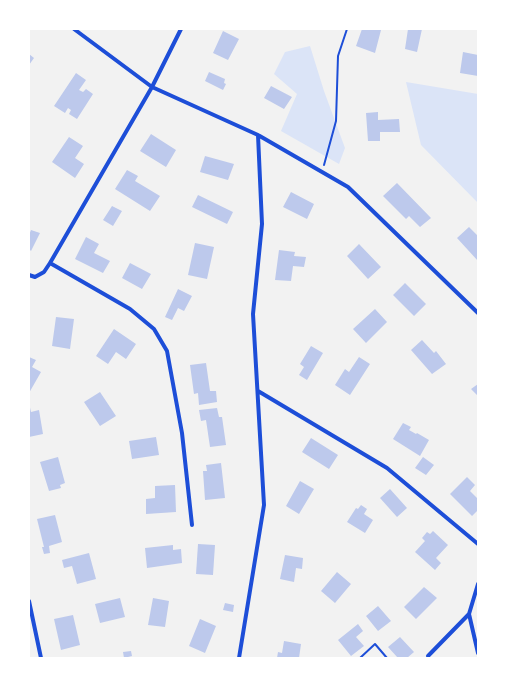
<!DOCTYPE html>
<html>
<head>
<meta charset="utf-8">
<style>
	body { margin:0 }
	#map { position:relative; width:507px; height:687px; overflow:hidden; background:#f2f2f2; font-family:Montserrat,sans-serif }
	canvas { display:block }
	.frame { position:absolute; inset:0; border:30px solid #fff; pointer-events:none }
</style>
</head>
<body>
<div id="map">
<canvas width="507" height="687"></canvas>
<div class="frame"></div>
</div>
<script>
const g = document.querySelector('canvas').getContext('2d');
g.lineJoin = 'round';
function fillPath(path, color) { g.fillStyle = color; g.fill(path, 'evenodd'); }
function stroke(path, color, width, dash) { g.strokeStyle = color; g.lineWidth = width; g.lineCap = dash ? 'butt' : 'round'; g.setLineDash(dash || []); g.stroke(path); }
const green = new Path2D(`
	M 310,46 L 324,91 L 345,148 L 339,164 L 281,131 L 297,94 L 274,74 L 285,52 Z
	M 406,82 L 478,94 L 478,203 L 421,145 Z`);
const building = new Path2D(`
	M 362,29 L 377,29 L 381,30 L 375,53 L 356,46 Z
	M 408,29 L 422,29 L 417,52 L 405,49 Z
	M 223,31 L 239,39 L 228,60 L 213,53 Z
	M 463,52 L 478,55 L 478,76 L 460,73 Z
	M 29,54 L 34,58 L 29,65 Z
	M 209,72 L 225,79 L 224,83 L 226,84 L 223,90 L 205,81 Z
	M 76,73 L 86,80 L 79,90 L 83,92 L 86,89 L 93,94 L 77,119 L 69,114 L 71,110 L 68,108 L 65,113 L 54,106 Z
	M 271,86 L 292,97 L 284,109 L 264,98 Z
	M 378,112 L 378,120 L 399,119 L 400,132 L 380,132 L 380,141 L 368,141 L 366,113 Z
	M 151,134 L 176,150 L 166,167 L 140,151 Z
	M 69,137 L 83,146 L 75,158 L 84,164 L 75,178 L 52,162 Z
	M 205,156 L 234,164 L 228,180 L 200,172 Z
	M 127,170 L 138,176 L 135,181 L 160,196 L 150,211 L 115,189 Z
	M 397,183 L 431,218 L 420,227 L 409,216 L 406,219 L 383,196 Z
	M 291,192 L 314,204 L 307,219 L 283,207 Z
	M 198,195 L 233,212 L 227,224 L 192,207 Z
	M 112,206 L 122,211 L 113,226 L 103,220 Z
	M 469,227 L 478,236 L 478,261 L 457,238 Z
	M 31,230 L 40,233 L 31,251 L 29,249 L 29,235 Z
	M 86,237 L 99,244 L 94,253 L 110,261 L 103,273 L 75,259 Z
	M 195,243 L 214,247 L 207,279 L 188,275 Z
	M 359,244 L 381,267 L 368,279 L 347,256 Z
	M 279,250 L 295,252 L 294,256 L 306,257 L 304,267 L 293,266 L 291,281 L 275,280 Z
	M 130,263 L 151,274 L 142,289 L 122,278 Z
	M 405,283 L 426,304 L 414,316 L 393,295 Z
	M 178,289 L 192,296 L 184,311 L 178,308 L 172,320 L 165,317 Z
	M 375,309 L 387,322 L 366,343 L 353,329 Z
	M 56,317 L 74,319 L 70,349 L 52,346 Z
	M 114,329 L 136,344 L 126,359 L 116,352 L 108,364 L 96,356 Z
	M 422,340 L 434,353 L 436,351 L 446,364 L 432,374 L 411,350 Z
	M 311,346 L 323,353 L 307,380 L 299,375 L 304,367 L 300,364 Z
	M 29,357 L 36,360 L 32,367 L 41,372 L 29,393 Z
	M 359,357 L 370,364 L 350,395 L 335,385 L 345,369 L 349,372 Z
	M 206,363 L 210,391 L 216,391 L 217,402 L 199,405 L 198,393 L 194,394 L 190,365 Z
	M 478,384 L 478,396 L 471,389 Z
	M 100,392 L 116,416 L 100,426 L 84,402 Z
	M 29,403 L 31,412 L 39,410 L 43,434 L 29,437 Z
	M 217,408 L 219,417 L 222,417 L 226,445 L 210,447 L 206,420 L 201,421 L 199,410 Z
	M 403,423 L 411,427 L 409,430 L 416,434 L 417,433 L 429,440 L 420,456 L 393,439 Z
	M 156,437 L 159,455 L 132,459 L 129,441 Z
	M 311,438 L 338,455 L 329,469 L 302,452 Z
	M 58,457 L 65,483 L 60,485 L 61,488 L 49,491 L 40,462 Z
	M 423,457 L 434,465 L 426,475 L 415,468 Z
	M 221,463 L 225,498 L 205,500 L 203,471 L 207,471 L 206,465 Z
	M 467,477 L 475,485 L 470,491 L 478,499 L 478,510 L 472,516 L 450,494 Z
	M 300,481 L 314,489 L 299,514 L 286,506 Z
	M 175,485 L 176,512 L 146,514 L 146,499 L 155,498 L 155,486 Z
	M 390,489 L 407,508 L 397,517 L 380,498 Z
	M 361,505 L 367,509 L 364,514 L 373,520 L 365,533 L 347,522 L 356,508 L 358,509 Z
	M 55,515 L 62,542 L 49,546 L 50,553 L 44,554 L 42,547 L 44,547 L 37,519 Z
	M 433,531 L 448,545 L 436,558 L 441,563 L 435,570 L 415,552 L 425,541 L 422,538 L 427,532 L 430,534 Z
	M 198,544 L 215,545 L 213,575 L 196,574 Z
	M 173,545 L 173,550 L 181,549 L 182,563 L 147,568 L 145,548 Z
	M 89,553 L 96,579 L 77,584 L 72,566 L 64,568 L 62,560 Z
	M 285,555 L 303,558 L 302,569 L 296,568 L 294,582 L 280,579 Z
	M 337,572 L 351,584 L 335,603 L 321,591 Z
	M 424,587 L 437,598 L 416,619 L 404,607 Z
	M 120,598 L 125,617 L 100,623 L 95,604 Z
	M 153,598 L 169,601 L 165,627 L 148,625 Z
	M 225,603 L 234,605 L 233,612 L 223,610 Z
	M 378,606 L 391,621 L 378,631 L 366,616 Z
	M 73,615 L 80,645 L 61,650 L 54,619 Z
	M 200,619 L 216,626 L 205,653 L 189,646 Z
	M 358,624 L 363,631 L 356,637 L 364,646 L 351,656 L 338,640 Z
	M 400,637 L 414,652 L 407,658 L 398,658 L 388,647 Z
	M 284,641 L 301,644 L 299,658 L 277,658 L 278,652 L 282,653 Z
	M 131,651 L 132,656 L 124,658 L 123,652 Z`);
const path = new Path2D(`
	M 324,165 L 336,121 L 338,56 L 347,29
	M 360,658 L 375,644 L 387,658`);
const minor = new Path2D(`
	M 74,29 L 152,87 L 258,135 L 348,187 L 478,313
	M 50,263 L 130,309 L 154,329 L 167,351 L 182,433 L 192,525
	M 29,275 L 35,277 L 44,272 L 50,263 L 152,87 L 181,29
	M 258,391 L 387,468 L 478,544
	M 29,601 L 41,658
	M 469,614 L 478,653
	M 428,656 L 469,614 L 478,584
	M 239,658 L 264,505 L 253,314 L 262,224 L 258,135`);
fillPath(green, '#dbe4f7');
fillPath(building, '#bdc9ec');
stroke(path, '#1d4ed8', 2);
stroke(minor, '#1d4ed8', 4);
</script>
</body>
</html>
